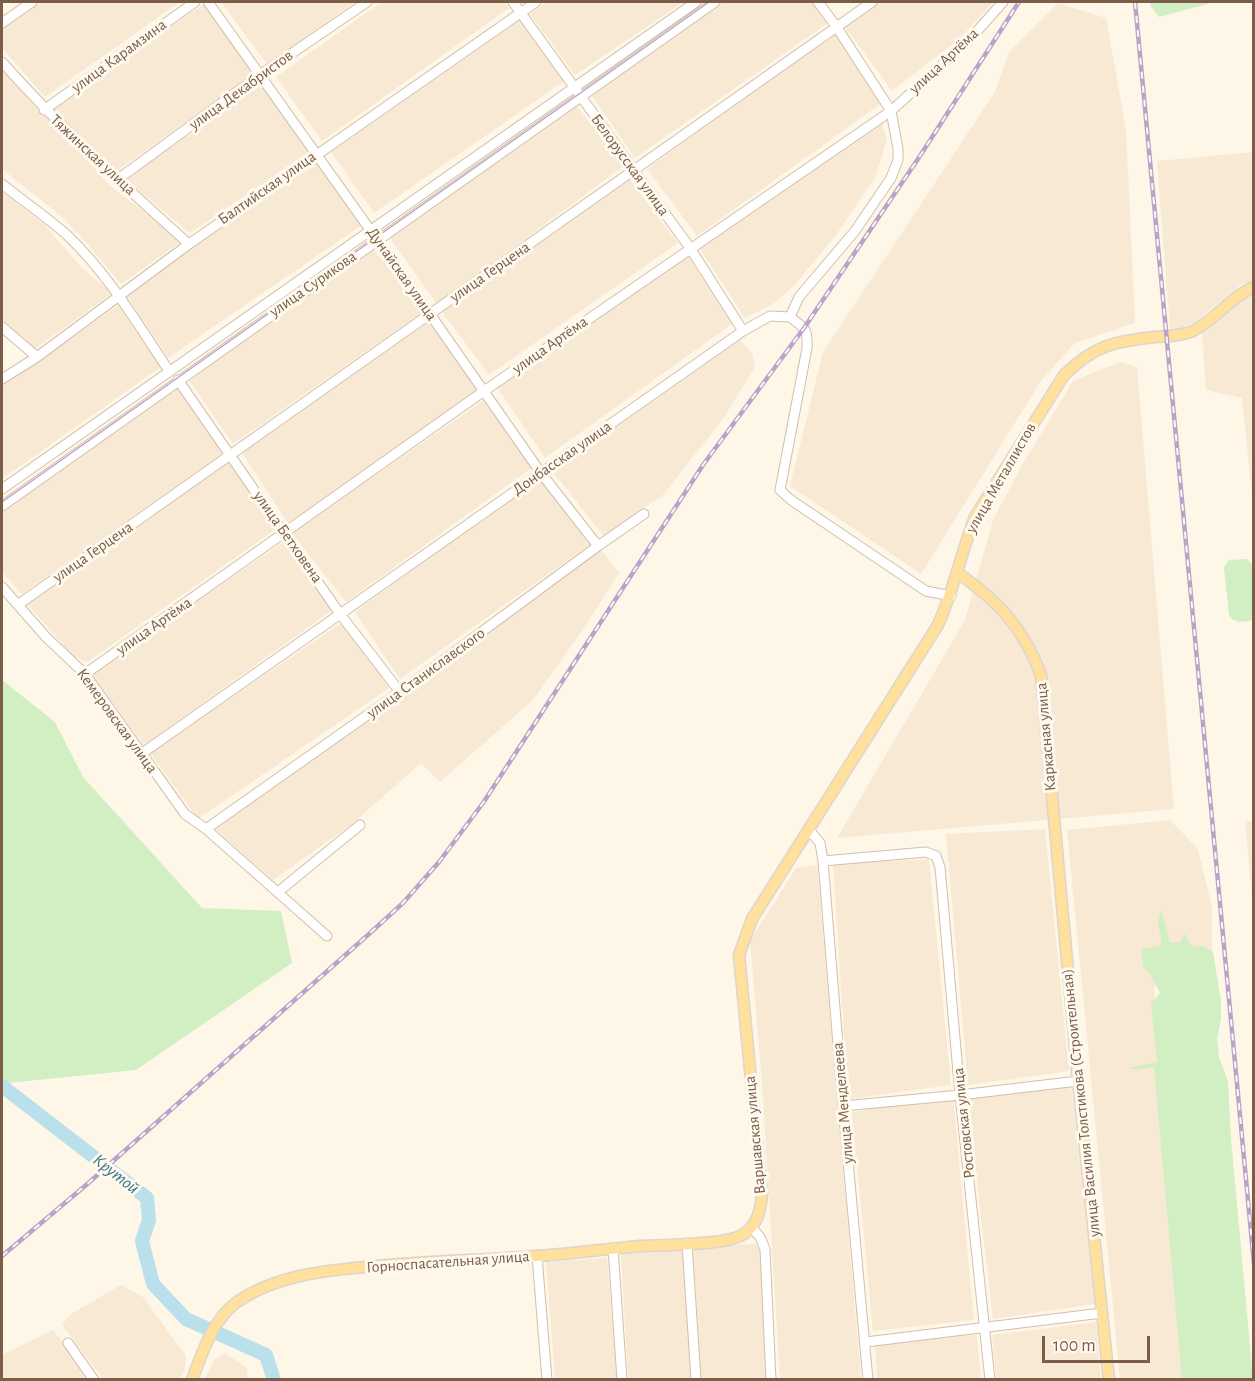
<!DOCTYPE html>
<html>
<head>
<meta charset="utf-8">
<style>
	body { margin:0 }
	#map { position:relative; width:1255px; height:1381px; overflow:hidden; background:#fef7e7; font-family:"Alegreya Sans",sans-serif }
	canvas { display:block }
	.frame { position:absolute; inset:0; border:3px solid #7b5d48; pointer-events:none }
	.scale { position:absolute; left:1042px; top:1336px; width:108px; height:27px; box-sizing:border-box; border:3px solid #7b5d48; border-top:0; padding-left:8px; font-size:18px; line-height:21px; white-space:nowrap; color:#7b5d48; -webkit-text-stroke:4px #fffaef; paint-order:stroke }
</style>
</head>
<body>
<div id="map">
<canvas width="1255" height="1381"></canvas>
<div class="frame"></div>
<div class="scale">100 m</div>
</div>
<script>
const g = document.querySelector('canvas').getContext('2d');
g.lineJoin = 'round';
function fillPath(path, color) { g.fillStyle = color; g.fill(path, 'evenodd'); }
function stroke(path, color, width, dash) { g.strokeStyle = color; g.lineWidth = width; g.lineCap = dash ? 'butt' : 'round'; g.setLineDash(dash || []); g.stroke(path); }
function write(font, color, halo, rows, align = 'center') {
  g.font = font + ' "Alegreya Sans",sans-serif'; g.lineWidth = 6; g.setLineDash([]); g.textBaseline = 'middle'; g.strokeStyle = halo; g.fillStyle = color; for (const [text, x, y, turn = 0] of rows) {
    g.save(); g.translate(x, y); g.rotate((+turn || 0) * Math.PI / 180); g.textAlign = isNaN(turn) ? turn : align; if (halo) g.strokeText(text, 0, 0); g.fillText(text, 0, 0); g.restore();
  }
}
const residential = new Path2D(`
	M 41,2 L 180,2 L 45,97 L 2,48 L 2,28 Z
	M 207,2 L 257,71 L 117,171 L 53,109 Z
	M 221,2 L 355,2 L 267,64 Z
	M 382,2 L 505,2 L 509,8 L 322,141 L 276,77 Z
	M 547,2 L 684,2 L 575,75 L 530,14 Z
	M 720,2 L 813,2 L 828,23 L 635,158 L 590,93 Z
	M 873,2 L 994,2 L 959,39 L 892,91 L 842,23 Z
	M 1058,3 L 1106,18 L 1126,130 L 1135,323 L 1075,343 L 1041,381 L 921,574 L 790,486 L 823,352 L 995,92 L 1009,52 Z
	M 523,18 L 566,80 L 374,213 L 331,152 Z
	M 836,31 L 883,102 L 697,236 L 647,169 Z
	M 2,67 L 39,111 L 44,110 L 108,184 L 182,241 L 121,284 L 84,240 L 60,215 L 2,169 Z
	M 262,85 L 309,152 L 190,233 L 125,179 Z
	M 575,104 L 625,165 L 437,304 L 387,234 Z
	M 880,118 L 887,139 L 876,176 L 836,235 L 794,286 L 773,304 L 745,318 L 698,246 Z
	M 1253,152 L 1253,281 L 1240,285 L 1195,322 L 1182,328 L 1170,329 L 1157,161 Z
	M 317,163 L 362,225 L 168,358 L 125,293 Z
	M 629,178 L 678,243 L 489,375 L 442,312 Z
	M 2,192 L 44,224 L 81,267 L 112,293 L 35,349 L 2,319 Z
	M 372,248 L 424,311 L 233,444 L 186,376 Z
	M 688,256 L 732,324 L 545,458 L 497,387 Z
	M 1253,293 L 1253,506 L 1242,398 L 1206,390 L 1202,333 L 1217,323 L 1238,302 Z
	M 120,304 L 162,366 L 2,479 L 2,385 L 41,360 Z
	M 430,321 L 479,389 L 288,523 L 242,453 Z
	M 740,340 L 752,353 L 755,367 L 723,419 L 662,496 L 604,536 L 553,472 Z
	M 1120,362 L 1137,367 L 1174,809 L 837,838 L 965,620 L 993,520 L 1022,465 L 1073,381 Z
	M 178,385 L 224,452 L 22,594 L 2,572 L 2,506 Z
	M 483,401 L 534,466 L 346,602 L 292,533 Z
	M 230,461 L 276,529 L 87,662 L 74,657 L 27,604 Z
	M 541,476 L 589,545 L 400,679 L 355,612 Z
	M 285,541 L 335,608 L 144,745 L 92,674 Z
	M 598,546 L 619,573 L 584,628 L 533,700 L 440,782 L 421,763 L 351,825 L 273,880 L 211,825 Z
	M 344,621 L 389,688 L 198,819 L 150,753 Z
	M 1170,820 L 1198,849 L 1212,907 L 1212,950 L 1178,980 L 1154,986 L 1187,1379 L 1120,1379 L 1067,830 Z
	M 1245,821 L 1253,821 L 1253,909 Z
	M 1045,829 L 1069,1071 L 968,1085 L 946,834 Z
	M 929,859 L 951,1085 L 850,1099 L 846,1069 L 833,864 Z
	M 817,865 L 861,1379 L 780,1379 L 762,1082 L 750,941 L 796,868 Z
	M 1071,1085 L 1095,1304 L 993,1319 L 967,1097 Z
	M 953,1095 L 974,1320 L 873,1331 L 852,1112 Z
	M 756,1244 L 764,1255 L 770,1379 L 701,1379 L 693,1247 Z
	M 684,1247 L 693,1379 L 628,1379 L 621,1252 Z
	M 607,1258 L 617,1379 L 555,1379 L 546,1262 Z
	M 121,1285 L 143,1297 L 186,1356 L 184,1373 L 179,1379 L 103,1379 L 62,1325 L 71,1314 Z
	M 1096,1322 L 1101,1379 L 996,1379 L 992,1335 Z
	M 53,1330 L 93,1379 L 2,1380 L 2,1355 Z
	M 977,1335 L 981,1379 L 877,1379 L 875,1343 Z
	M 225,1353 L 247,1368 L 248,1379 L 205,1379 L 214,1360 Z`);
const green = new Path2D(`
	M 1150,2 L 1212,2 L 1204,5 L 1159,17 L 1150,5 Z
	M 1247,559 L 1253,565 L 1253,620 C 1244,622 1234,624 1229,615 L 1224,567 L 1229,560 Z
	M 2,680 L 55,722 L 83,777 L 202,908 L 281,911 L 292,963 L 136,1070 L 8,1083 L 2,1079 Z
	M 1161,909 L 1170,943 L 1181,942 L 1184,933 L 1193,947 L 1203,946 L 1213,952 L 1221,1001 L 1221,1019 L 1217,1038 L 1219,1057 L 1228,1081 L 1231,1139 L 1253,1379 L 1182,1379 L 1154,1067 L 1135,1070 L 1129,1068 L 1157,1062 L 1151,1004 L 1160,993 L 1150,974 L 1143,966 L 1141,949 L 1162,945 L 1158,922 Z`);
const river = new Path2D(`
	M 2,1086 L 147,1198 L 149,1220 L 142,1241 L 153,1284 L 186,1319 L 266,1355 L 274,1380`);
const minor = new Path2D(`
	M 208,2 L 430,314 L 541,473 L 598,546
	M 513,2 L 690,248 L 743,331
	M 2,23 L 32,2
	M 2,62 C 60,127 124,186 189,244
	M 44,110 L 195,2
	M 117,180 L 260,75 L 367,2
	M 2,184 C 23,201 47,217 67,235 C 108,274 138,324 169,371
	M 790,317 C 805,328 808,329 807,348 L 780,490 L 791,500 L 926,591 L 951,596
	M 790,317 L 799,297 L 855,231 L 891,178 L 898,160 L 898,149 L 891,111 L 836,26 L 818,2
	M 2,327 L 37,357
	M 2,379 L 37,357 L 189,244 L 536,2
	M 178,380 L 340,614 L 400,692
	M 2,489 L 696,2
	M 2,506 L 715,2
	M 2,587 L 46,637 L 85,674 L 185,814 L 206,829 L 327,936
	M 19,604 L 872,2
	M 85,674 L 484,391 L 891,111 L 970,39 L 1003,2
	M 141,754 L 743,331 L 770,316 L 790,317
	M 206,829 L 400,692 L 598,546 L 644,514
	M 809,830 L 820,843 L 823,861 L 843,1106 L 868,1380
	M 823,861 L 926,852 L 936,856 L 940,867 L 960,1095 L 990,1380
	M 278,892 L 360,825
	M 843,1106 L 960,1095 L 1078,1081
	M 751,1227 L 760,1237 L 765,1249 L 771,1380
	M 687,1243 L 696,1380
	M 613,1248 L 622,1380
	M 537,1256 L 547,1380
	M 866,1342 L 1102,1313
	M 68,1343 L 94,1380`);
const major = new Path2D(`
	M 958,573 C 999,602 1023,627 1041,675 L 1078,1081 L 1109,1380
	M 192,1380 C 202,1353 213,1319 237,1302 C 278,1274 329,1270 377,1266 C 430,1261 483,1260 536,1256 C 571,1254 605,1249 640,1246 C 662,1245 723,1245 740,1236 C 756,1229 761,1210 762,1194 L 739,955 L 752,919 L 938,625 C 954,589 961,553 975,517 L 1064,375 C 1096,344 1114,342 1156,337 C 1168,336 1182,336 1193,331 C 1215,320 1233,295 1254,287`);
const tram = new Path2D(`
	M 2,502 L 709,2`);
const rail = new Path2D(`
	M 1135,2 L 1254,1264
	M 2,1256 L 85,1186 L 369,934 L 403,903 L 439,862 L 483,803 L 703,465 L 804,328 L 918,159 L 1019,2`);
const streetNames = [
	["улица Карамзина",119,56,-36],
	["улица Артёма",944,61,-43],
	["улица Декабристов",241,90,-36],
	["Тяжинская улица",93,155,43],
	["Белорусская улица",630,165,54],
	["Балтийская улица",267,188,-35],
	["улица Герцена",490,272,-35],
	["Дунайская улица",402,274,55],
	["улица Сурикова",313,284,-35],
	["улица Артёма",550,345,-35],
	["Донбасская улица",562,458,-35],
	["улица Металлистов",1001,478,-60],
	["улица Бетховена",288,537,55],
	["улица Герцена",93,552,-35],
	["улица Артёма",154,626,-35],
	["улица Станиславского",426,673,-36],
	["Кемеровская улица",117,721,54],
	["Каркасная улица",1046,737,-95],
	["улица Менделеева",843,1103,-95],
	["улица Василия Толстикова (Строительная)",1081,1103,-96],
	["Ростовская улица",964,1123,-96],
	["Варшавская улица",755,1135,-95],
	["Горноспасательная улица",448,1262,-4]
];
const waterNames = [
	["Крутой",116,1174,38]
];
fillPath(residential, '#f7e9d4');
fillPath(green, '#d2eec3');
stroke(river, '#b9e0eb', 14);
stroke(minor, '#d2bfab', 11);
stroke(major, '#ddd5cf', 13);
stroke(minor, '#fff', 9);
stroke(major, '#ffe09d', 10);
stroke(tram, '#baa3ca', 1.5);
stroke(rail, '#baa3ca', 4.5);
stroke(rail, '#fffaef', 2, [7]);
write('16px', '#7b5d48', '#fffaef', streetNames);
write('italic 18px', '#3c7889', '#fffaef', waterNames);
</script>
</body>
</html>
